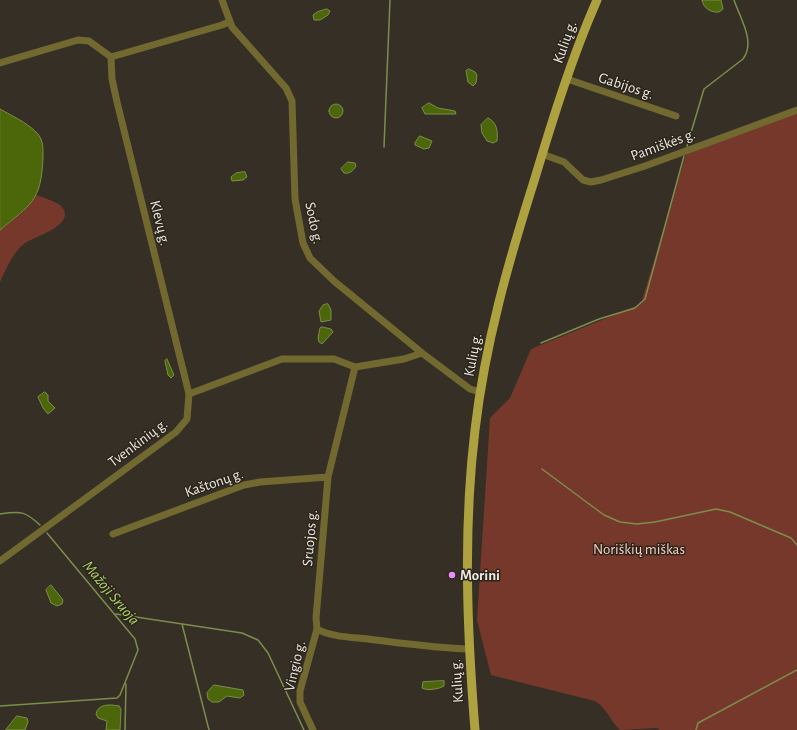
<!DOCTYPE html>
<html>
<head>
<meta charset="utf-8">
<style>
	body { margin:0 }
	canvas { display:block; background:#352f25 }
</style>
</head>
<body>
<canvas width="797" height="730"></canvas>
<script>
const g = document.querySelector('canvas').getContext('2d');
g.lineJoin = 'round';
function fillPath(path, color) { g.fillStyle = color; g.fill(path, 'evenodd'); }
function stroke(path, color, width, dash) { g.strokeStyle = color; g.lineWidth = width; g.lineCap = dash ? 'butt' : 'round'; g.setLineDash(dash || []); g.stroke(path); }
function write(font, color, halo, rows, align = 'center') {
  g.font = font + ' "Alegreya Sans",sans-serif'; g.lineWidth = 3; g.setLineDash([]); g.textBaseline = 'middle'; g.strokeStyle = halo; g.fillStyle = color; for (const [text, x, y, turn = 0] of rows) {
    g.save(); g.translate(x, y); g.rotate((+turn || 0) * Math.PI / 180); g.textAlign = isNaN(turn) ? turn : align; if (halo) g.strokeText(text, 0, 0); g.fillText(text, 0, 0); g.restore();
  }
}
const green = new Path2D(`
	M 797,112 L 797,730 L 660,730 L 657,728 L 620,730 C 610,721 607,708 595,701 L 491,675 L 477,620 L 490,418 L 510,398 L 531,349 L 641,304 L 686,154 Z
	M 37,195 C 44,198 54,201 60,205 C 80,224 34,237 25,243 C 13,252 6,269 0,282 L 0,230 L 23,212 Z`);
const water = new Path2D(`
	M 702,0 L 721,0 L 723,9 L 719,12 C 711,13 703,8 702,0 Z
	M 327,9 L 330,11 L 328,15 L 320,20 L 314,20 L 313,15 L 317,12 Z
	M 469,69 L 475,72 L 477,75 L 476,83 L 473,86 L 468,82 L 466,71 Z
	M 429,103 L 438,108 L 455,111 L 456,114 L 425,114 L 422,108 Z
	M329 111a7 7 0 1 1 14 0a7 7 0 1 1-14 0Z
	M 0,109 C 12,116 26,122 36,132 C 44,140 43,148 43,158 C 41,202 31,204 0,230 Z
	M 488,118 C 497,122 498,131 497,141 L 493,143 L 487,141 L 482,133 L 481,125 Z
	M 420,136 L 432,141 L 429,148 L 424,149 L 415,145 L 415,143 Z
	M 348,162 L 355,163 L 356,166 C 353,171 350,174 344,173 L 341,169 Z
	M 245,172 L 247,177 L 243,180 L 232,181 L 231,177 L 236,173 Z
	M 328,304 L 331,310 L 331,320 L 321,322 L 319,311 L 323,305 Z
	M 322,327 L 331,329 L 333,332 L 322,344 L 319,342 L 318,338 L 320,328 Z
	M 167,359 L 174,375 L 171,378 L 168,375 L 165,361 Z
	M 45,392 L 48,395 L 48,401 L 55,408 L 48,414 L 43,408 L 38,397 Z
	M 51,585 L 63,600 L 62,604 L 57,606 L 51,603 L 46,590 Z
	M 444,681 L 444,686 C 439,689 427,691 422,688 L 423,682 Z
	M 214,685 L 243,690 L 244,695 L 240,698 L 227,696 L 219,702 L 212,702 L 208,699 L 207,693 Z
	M 119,706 L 121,709 L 120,730 L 106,730 L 107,721 L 98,718 L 96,714 C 98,704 109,704 119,706 Z
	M 17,716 L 27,718 L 28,722 L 25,730 L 6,730 Z`);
const stream = new Path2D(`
	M 687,146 L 704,89 L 743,59 C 756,42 740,18 734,0
	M 384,147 L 390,0
	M 541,343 L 599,319 L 635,308 L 645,299 L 684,156
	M 542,469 L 604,515 L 620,522 L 637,524 L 655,522 L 716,509 L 730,512 L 791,538 L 797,545
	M 0,514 C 21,511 25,511 40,525
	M 116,614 L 242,633 L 258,640 L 268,653 L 304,730
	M 182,624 L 209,730
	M 0,706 L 117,698 L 120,695 L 138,650 L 135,639 L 47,533
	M 125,730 L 126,684
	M 696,730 L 698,723 L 797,670`);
const minor = new Path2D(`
	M 222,0 L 232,27 L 286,88 L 292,101 L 295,199 L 303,243 L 310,258 L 334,281 L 422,353 L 470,389 L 480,392
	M 111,57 L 112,79 L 117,102 L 189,394
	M 111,57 L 222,25 L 229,22
	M 0,63 L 78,40 L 89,41 L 111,57
	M 567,79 L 676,116
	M 542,154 L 564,162 L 583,180 L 591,182 L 601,180 L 645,166 L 797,110
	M 422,353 L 404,359 L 355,367 L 328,477 L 316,618 L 317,629 C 331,637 351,637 368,639 C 401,643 435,648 469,649
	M 113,534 L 244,485 L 260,482 L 328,477
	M 0,561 L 176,432 L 187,419 L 189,394 L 282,359 L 334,359 L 355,367
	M 313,730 L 300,702 L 300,691 L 317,629`);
const major = new Path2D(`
	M 475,730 C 467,630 463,530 475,430 C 485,343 509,260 535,178 C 553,118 572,57 597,0`);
const markers = [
	[452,575,4,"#eb8dfc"]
];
const streetNames = [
	["Kulių g.",565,42,-70],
	["Gabijos g.",626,86,18],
	["Pamiškės g.",663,145,-20],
	["Klevų g.",160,223,76],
	["Sodo g.",314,223,78],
	["Kulių g.",473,355,-79],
	["Tvenkinių g.",138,443,-37],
	["Kaštonų g.",214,483,-19],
	["Sruojos g.",310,538,-85],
	["Vingio g.",295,666,-77],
	["Kulių g.",457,681,-94]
];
const parkNames = [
	["Noriškių miškas",639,549]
];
const poiNames = [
	["Morini",460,575]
];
const waterNames = [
	["Mažoji Sruoja",111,593,50]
];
fillPath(green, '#77382c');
fillPath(water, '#4c660a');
stroke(water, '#7c8d4b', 1);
stroke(stream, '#7c8d4b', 1.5);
stroke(minor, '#716930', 7);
stroke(major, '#aea140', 9);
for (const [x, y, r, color] of markers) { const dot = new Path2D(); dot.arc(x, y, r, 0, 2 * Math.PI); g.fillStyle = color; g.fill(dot); stroke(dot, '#2b251b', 1.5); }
write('15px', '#ede9e2', '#2b251b', streetNames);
write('15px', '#fbcac0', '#2b251b', parkNames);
write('bold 15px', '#ede9e2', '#2b251b', poiNames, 'left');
write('italic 16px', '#aed567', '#2b251b', waterNames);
</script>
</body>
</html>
